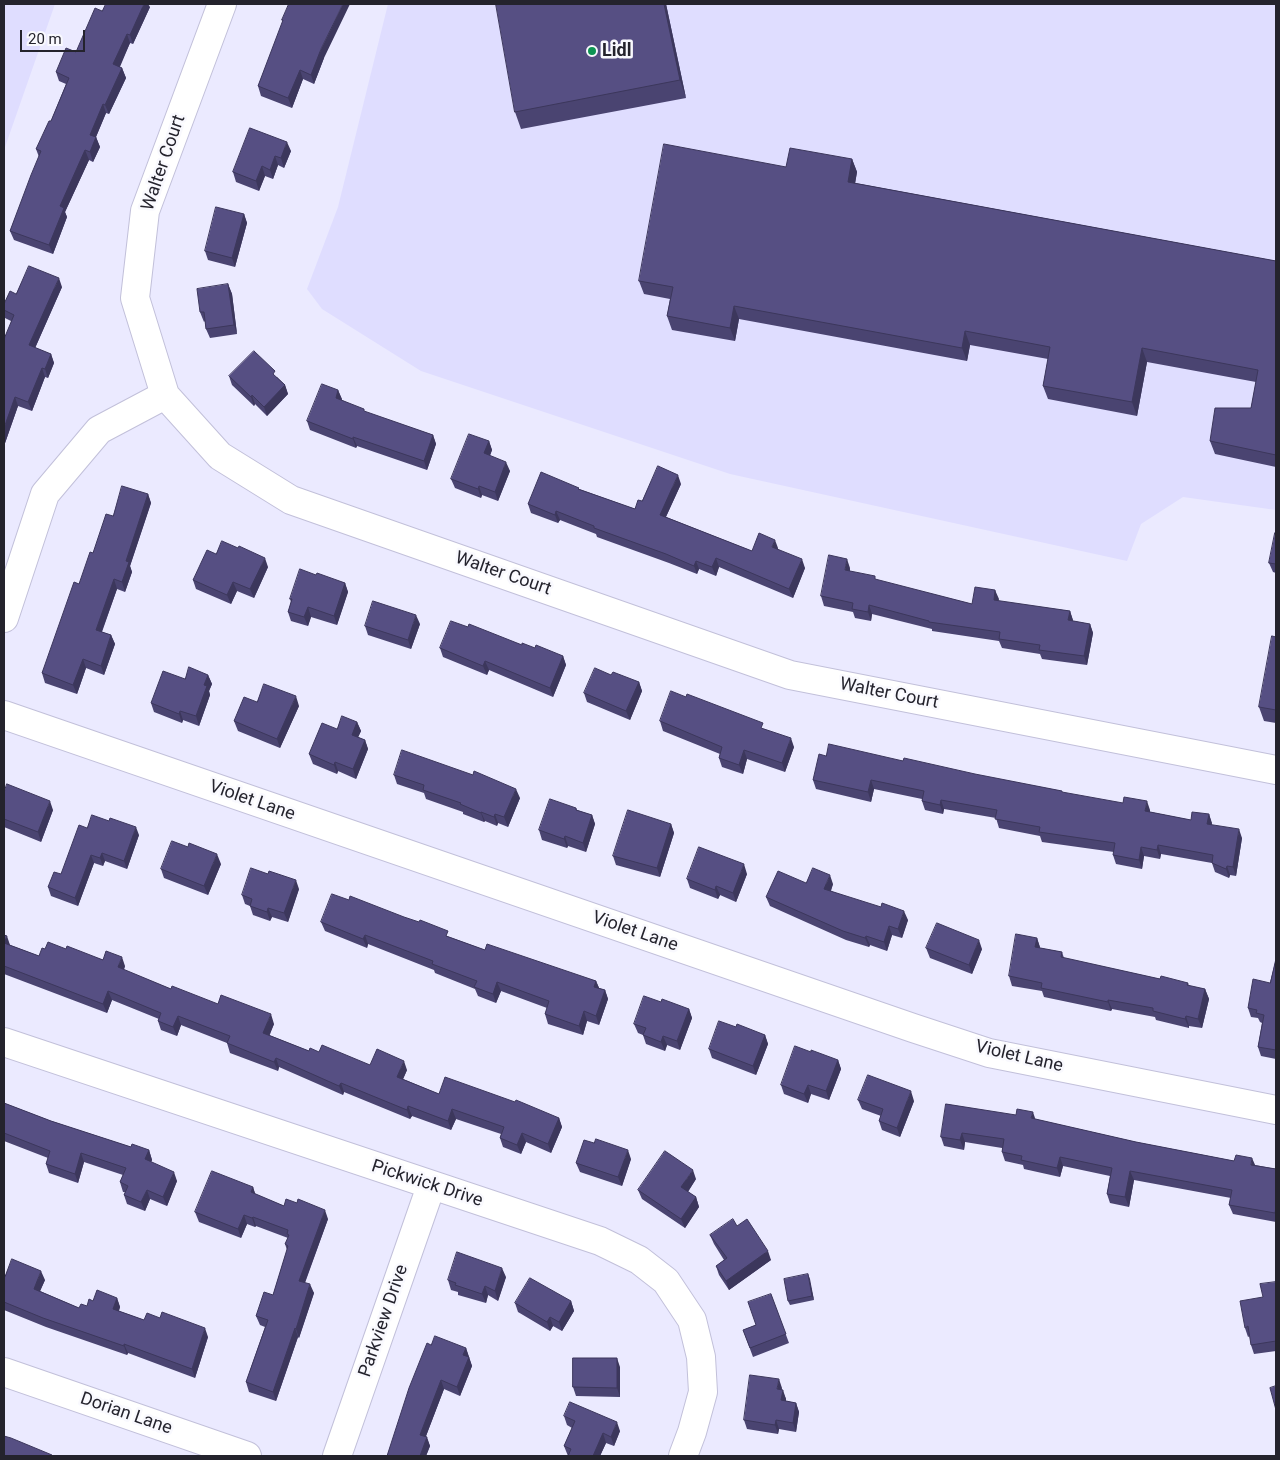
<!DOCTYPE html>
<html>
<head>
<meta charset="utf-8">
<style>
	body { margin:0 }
	#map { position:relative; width:1280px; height:1460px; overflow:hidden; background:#ebeaff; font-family:Roboto,sans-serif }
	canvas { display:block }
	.frame { position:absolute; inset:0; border:5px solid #24232d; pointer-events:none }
	.scale { position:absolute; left:20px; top:30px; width:65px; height:22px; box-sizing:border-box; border:2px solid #24232d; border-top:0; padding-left:6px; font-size:15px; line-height:18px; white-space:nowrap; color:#24232d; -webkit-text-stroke:4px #f9f9fe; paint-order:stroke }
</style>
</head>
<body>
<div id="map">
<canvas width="1280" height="1460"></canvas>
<div class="frame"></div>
<div class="scale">20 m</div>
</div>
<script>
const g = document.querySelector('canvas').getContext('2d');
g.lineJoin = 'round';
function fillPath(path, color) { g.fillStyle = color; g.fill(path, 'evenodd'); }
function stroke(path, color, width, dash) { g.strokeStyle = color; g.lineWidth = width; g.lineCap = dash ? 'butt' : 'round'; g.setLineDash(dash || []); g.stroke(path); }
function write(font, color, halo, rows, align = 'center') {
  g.font = font + ' Roboto,sans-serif'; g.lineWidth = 5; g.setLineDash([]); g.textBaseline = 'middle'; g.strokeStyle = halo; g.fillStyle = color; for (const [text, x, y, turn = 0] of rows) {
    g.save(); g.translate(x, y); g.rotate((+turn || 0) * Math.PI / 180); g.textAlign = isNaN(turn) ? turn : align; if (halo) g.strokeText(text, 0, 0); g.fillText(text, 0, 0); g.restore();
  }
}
const built = new Path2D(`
	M 4,4 L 55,4 L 4,150 Z
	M 388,4 L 1276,4 L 1276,510 L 1183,497 L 1141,524 L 1127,561 L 730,474 L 421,371 L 322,309 L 307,289 L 338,207 Z`);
const minor = new Path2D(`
	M 222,4 L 145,211 L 135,298 L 165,395 L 220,456 L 291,500 L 790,675 L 1276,770
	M 4,618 L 45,494 L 99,430 L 165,395
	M 4,715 L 913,1028 L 989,1053 L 1276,1110
	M 4,1042 L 600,1241 L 639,1260 L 666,1281 L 692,1320 L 701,1357 L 703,1392 L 692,1432 L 683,1456
	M 4,1372 L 247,1456
	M 337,1456 L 431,1186`);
const wall = new Path2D(`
	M 289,4 L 324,58 L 314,84 L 303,79 L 292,108 L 261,96 L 258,86 L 283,22 L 282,20 Z
	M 496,4 L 666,4 L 686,98 L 521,129 L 515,112 Z
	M 150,7 L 133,44 L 130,43 L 119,67 L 122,68 L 126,78 L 109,114 L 106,113 L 96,137 L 100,147 L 93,162 L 89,160 L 65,212 L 67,217 L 53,254 L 14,240 L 10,231 L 39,157 L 36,149 L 51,121 L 66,84 L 59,81 L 56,72 L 76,52 L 102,11 Z
	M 250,128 L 291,151 L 284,168 L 278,165 L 273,179 L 265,176 L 259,191 L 236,182 L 233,172 Z
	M 852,159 L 857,172 L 855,183 L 1276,261 L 1276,467 L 1215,454 L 1210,441 L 1251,408 L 1256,382 L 1147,362 L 1137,416 L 1048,399 L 1043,386 L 1048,359 L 970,345 L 967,361 L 739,319 L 735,341 L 672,330 L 667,316 L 670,299 L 644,294 L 639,281 L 786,167 Z
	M 244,214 L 247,223 L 235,267 L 208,260 L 205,251 Z
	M 228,284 L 232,294 L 237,334 L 210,338 L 206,329 L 205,321 L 204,322 L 200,312 Z
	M 62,287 L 35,348 L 51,354 L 54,363 L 48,378 L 45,377 L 32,411 L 18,406 L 4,446 L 11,321 L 5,318 L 4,310 L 16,294 Z
	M 229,376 L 277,377 L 285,385 L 288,394 L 267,416 L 255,404 L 254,406 L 232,385 Z
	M 338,390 L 342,400 L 365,412 L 433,435 L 436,444 L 427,470 L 357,446 L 356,448 L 310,430 L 307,421 Z
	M 489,441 L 492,450 L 490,456 L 510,471 L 498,501 L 482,495 L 481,498 L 455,488 L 451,479 Z
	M 681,484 L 666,517 L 752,551 L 778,548 L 778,549 L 805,568 L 793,598 L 719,567 L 716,576 L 699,569 L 697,574 L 669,563 L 597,537 L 596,534 L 560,520 L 558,523 L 531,513 L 528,504 L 579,489 L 635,509 L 642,501 Z
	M 148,494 L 151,503 L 130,566 L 132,572 L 125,592 L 117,589 L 102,632 L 111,635 L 115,644 L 104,675 L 86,668 L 77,694 L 45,683 L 42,673 L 79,584 L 93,553 L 113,516 Z
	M 1276,534 L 1276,573 L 1273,572 L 1269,563 Z
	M 216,554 L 268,567 L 254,598 L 237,591 L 231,604 L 196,589 L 193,580 Z
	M 850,568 L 850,571 L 876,580 L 972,604 L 995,590 L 998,601 L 1070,611 L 1073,621 L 1090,624 L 1093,633 L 1087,665 L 1042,659 L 1040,654 L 1002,648 L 999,641 L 932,631 L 932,629 L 872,614 L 871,621 L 855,618 L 853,612 L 824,606 L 821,596 Z
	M 316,575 L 345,583 L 348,592 L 337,625 L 311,617 L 308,626 L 291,621 L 288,612 L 291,602 L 290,599 Z
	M 420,624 L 411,649 L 368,635 L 365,626 Z
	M 468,627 L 522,645 L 563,656 L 566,665 L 553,697 L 489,670 L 487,675 L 443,657 L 440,648 Z
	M 1276,637 L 1276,723 L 1264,721 L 1259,707 Z
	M 208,675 L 212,684 L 209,691 L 210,695 L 199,726 L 183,720 L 182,723 L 154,712 L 151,703 L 185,679 Z
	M 611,675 L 639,682 L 642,691 L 630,720 L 587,702 L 584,693 Z
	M 257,702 L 299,706 L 280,748 L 238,731 L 234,721 Z
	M 660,721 L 765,729 L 794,747 L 785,772 L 747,759 L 743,774 L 722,767 L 719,758 L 720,754 L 663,731 Z
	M 357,722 L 361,731 L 358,737 L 365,740 L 368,749 L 356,779 L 338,771 L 337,774 L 313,764 L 309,754 L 337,729 Z
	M 826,756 L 903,761 L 1062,791 L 1062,793 L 1150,810 L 1150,812 L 1191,820 L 1209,814 L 1212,825 L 1242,838 L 1236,876 L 1230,875 L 1229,878 L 1215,872 L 1212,863 L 1161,854 L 1160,859 L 1144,856 L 1142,869 L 1116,864 L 1113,855 L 1114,852 L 1042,842 L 1040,836 L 999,828 L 996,818 L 944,809 L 943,814 L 925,810 L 922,801 L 922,799 L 874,789 L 871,802 L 816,789 L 813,780 Z
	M 394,775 L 520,798 L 508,827 L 498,823 L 497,826 L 485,821 L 484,822 L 463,814 L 463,812 L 426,799 L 424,793 L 397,784 Z
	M 4,793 L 53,810 L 41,842 L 4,827 Z
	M 576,808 L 577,810 L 592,815 L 595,824 L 586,852 L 568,846 L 567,848 L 542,840 L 539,830 Z
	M 671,824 L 674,833 L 660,877 L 616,865 L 613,856 Z
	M 87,828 L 139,835 L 127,869 L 105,861 L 103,866 L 94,863 L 78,906 L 51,896 L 48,887 L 61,874 Z
	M 221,864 L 208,895 L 164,878 L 161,869 Z
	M 747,874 L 736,902 L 720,895 L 718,899 L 690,888 L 687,879 Z
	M 806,883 L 833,884 L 831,891 L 908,920 L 902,938 L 892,935 L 887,951 L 870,945 L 869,947 L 846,940 L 770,906 L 766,897 Z
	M 299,889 L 288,922 L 272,917 L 270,921 L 253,915 L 250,906 L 245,904 L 242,895 Z
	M 349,900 L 485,950 L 596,981 L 599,988 L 605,990 L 608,999 L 599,1025 L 587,1021 L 583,1035 L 548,1024 L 545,1014 L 547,1008 L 501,991 L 496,1003 L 478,996 L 475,989 L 435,973 L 434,970 L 368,944 L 367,948 L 325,931 L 321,922 Z
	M 4,935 L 10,945 L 39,956 L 45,949 L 66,949 L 125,966 L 124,970 L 171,989 L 274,1024 L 269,1035 L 309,1051 L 319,1052 L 370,1065 L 407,1070 L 403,1079 L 439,1094 L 559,1118 L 562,1127 L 551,1153 L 526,1142 L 521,1154 L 503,1147 L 500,1138 L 501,1134 L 456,1119 L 451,1130 L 412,1116 L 410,1119 L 344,1092 L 343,1095 L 279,1067 L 278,1071 L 230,1053 L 227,1043 L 181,1025 L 177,1036 L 161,1030 L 158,1021 L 159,1019 L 112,1000 L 107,1013 L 4,974 Z
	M 1037,938 L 1040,948 L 1062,952 L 1064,958 L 1160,979 L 1188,983 L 1189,986 L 1205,989 L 1209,999 L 1202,1028 L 1189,1026 L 1189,1028 L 1156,1020 L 1155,1017 L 1112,1009 L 1111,1011 L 1044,997 L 1042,991 L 1012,986 L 1009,976 Z
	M 926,948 L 982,949 L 972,974 L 930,958 Z
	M 1276,959 L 1276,1059 L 1261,1056 L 1258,1047 L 1262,1023 L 1260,1022 L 1258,1018 L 1251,1017 L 1248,1008 L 1270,983 Z
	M 661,1002 L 689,1009 L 692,1018 L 680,1050 L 667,1045 L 665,1051 L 646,1044 L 643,1035 L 638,1033 L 634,1024 Z
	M 736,1027 L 765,1035 L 768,1044 L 756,1075 L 712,1058 L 709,1049 Z
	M 838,1060 L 841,1069 L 829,1100 L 811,1094 L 808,1103 L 784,1094 L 781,1085 Z
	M 858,1100 L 914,1101 L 900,1137 L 882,1130 L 879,1121 L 881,1116 L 862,1109 Z
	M 4,1103 L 51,1121 L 131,1147 L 149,1150 L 152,1160 L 151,1162 L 177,1181 L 167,1206 L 150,1199 L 145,1211 L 127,1204 L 124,1195 L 125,1192 L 123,1192 L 120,1182 L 123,1175 L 84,1162 L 78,1183 L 49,1173 L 46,1164 L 48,1158 L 4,1141 Z
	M 946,1104 L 1035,1119 L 1136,1142 L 1276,1169 L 1276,1222 L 1233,1214 L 1229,1205 L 1231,1198 L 1134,1180 L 1129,1207 L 1110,1203 L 1107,1194 L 1110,1176 L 1063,1166 L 1060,1177 L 1024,1169 L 1023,1165 L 1005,1161 L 1002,1152 L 1002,1148 L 965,1142 L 964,1150 L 944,1146 L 941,1137 Z
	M 631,1159 L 622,1186 L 580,1172 L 576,1163 Z
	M 696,1179 L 688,1192 L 696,1197 L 699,1207 L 685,1228 L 642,1199 L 638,1190 Z
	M 253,1187 L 255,1194 L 284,1206 L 328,1219 L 305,1283 L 314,1293 L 299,1338 L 298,1337 L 276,1401 L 249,1392 L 246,1382 L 265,1327 L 260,1325 L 256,1316 L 273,1295 L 287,1250 L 285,1244 L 288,1238 L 256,1226 L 255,1227 L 247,1224 L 241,1238 L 199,1222 L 195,1212 Z
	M 737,1226 L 771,1260 L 729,1290 L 719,1275 L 716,1266 L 724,1260 L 714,1244 L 710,1235 Z
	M 808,1274 L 814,1300 L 790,1305 L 788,1301 Z
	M 4,1275 L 45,1280 L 40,1291 L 79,1308 L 87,1306 L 93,1301 L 117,1298 L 120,1307 L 119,1311 L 144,1320 L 208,1337 L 195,1378 L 128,1353 L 127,1355 L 46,1327 L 4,1310 Z
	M 506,1277 L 498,1301 L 488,1295 L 486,1303 L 458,1295 L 458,1292 L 451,1290 L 448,1280 Z
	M 1276,1282 L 1276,1351 L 1254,1354 L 1251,1345 L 1250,1336 L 1248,1337 L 1245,1328 L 1263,1297 Z
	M 771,1294 L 789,1343 L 753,1357 L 743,1330 L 756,1325 Z
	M 571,1301 L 574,1311 L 562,1331 L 553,1326 L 550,1331 L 518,1312 L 515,1303 Z
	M 431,1345 L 466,1348 L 472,1366 L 460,1396 L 444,1389 L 426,1436 L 430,1446 L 426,1456 L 387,1456 Z
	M 620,1367 L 620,1397 L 576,1396 L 573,1387 Z
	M 782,1388 L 782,1390 L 786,1399 L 786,1401 L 796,1403 L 799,1412 L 796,1432 L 779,1429 L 778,1434 L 747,1429 L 744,1420 Z
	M 564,1416 L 620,1431 L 614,1446 L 606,1443 L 600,1456 L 568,1456 L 564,1446 L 572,1428 L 567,1425 Z`);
const shadedWall = new Path2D(`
	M 144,4 L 148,4 L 150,7 L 133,44 L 130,35 Z
	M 343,4 L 350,4 L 324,58 L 314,84 L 311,75 L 321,49 Z
	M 664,4 L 666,4 L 686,98 L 680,80 Z
	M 127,34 L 130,43 L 117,74 L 113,64 Z
	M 122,68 L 126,78 L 109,114 L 105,105 Z
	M 300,70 L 303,79 L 292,108 L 288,98 Z
	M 103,104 L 106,113 L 93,144 L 90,135 Z
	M 96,137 L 100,147 L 93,162 L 90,152 Z
	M 287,142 L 291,151 L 284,168 L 281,158 Z
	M 85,150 L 89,160 L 65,212 L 67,217 L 53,254 L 49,245 L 60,206 Z
	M 275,156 L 278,165 L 273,179 L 270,170 Z
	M 852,159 L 857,172 L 853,196 L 848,182 Z
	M 262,166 L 265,176 L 259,191 L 256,181 Z
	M 244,214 L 247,223 L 235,267 L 232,258 Z
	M 59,278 L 62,287 L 32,355 L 29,345 Z
	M 228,284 L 232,294 L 237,334 L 234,325 Z
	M 734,306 L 739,319 L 735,341 L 730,328 Z
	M 965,331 L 970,345 L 967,361 L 962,348 Z
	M 1142,348 L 1147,362 L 1137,416 L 1132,402 Z
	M 51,354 L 54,363 L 48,378 L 45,369 Z
	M 42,368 L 45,377 L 32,411 L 28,402 Z
	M 285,385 L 288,394 L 267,416 L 264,407 Z
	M 338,390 L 342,399 L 339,407 L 336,398 Z
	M 252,395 L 255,404 L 254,406 L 251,397 Z
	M 15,397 L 18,406 L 4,446 L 4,428 Z
	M 433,435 L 436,444 L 427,470 L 424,461 Z
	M 353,437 L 357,446 L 356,448 L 353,439 Z
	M 489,441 L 492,450 L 487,462 L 484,453 Z
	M 506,462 L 510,471 L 498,501 L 495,492 Z
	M 678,475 L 681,484 L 663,523 L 660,515 Z
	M 479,486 L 482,495 L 481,498 L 478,489 Z
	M 148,494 L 151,503 L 130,566 L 132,572 L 125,592 L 122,582 L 126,561 Z
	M 556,511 L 560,520 L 558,523 L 555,515 Z
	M 775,540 L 778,548 L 775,556 L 772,547 Z
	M 265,558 L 268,567 L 254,598 L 250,589 Z
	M 716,558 L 719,567 L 716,576 L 712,567 Z
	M 802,559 L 805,568 L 793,598 L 789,589 Z
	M 847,559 L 850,568 L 848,579 L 845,570 Z
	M 696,561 L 699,569 L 697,574 L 694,566 Z
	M 114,579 L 117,589 L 99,639 L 96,630 Z
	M 233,582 L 237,591 L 231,604 L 227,595 Z
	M 345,583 L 348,592 L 337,625 L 334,616 Z
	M 995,590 L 999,599 L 997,609 L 994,600 Z
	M 869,605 L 872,614 L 871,621 L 868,612 Z
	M 308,607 L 311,617 L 308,626 L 304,617 Z
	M 1070,611 L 1073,620 L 1071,629 L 1068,620 Z
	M 416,615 L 420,624 L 411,649 L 408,640 Z
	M 1090,624 L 1093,633 L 1087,665 L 1084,656 Z
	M 111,635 L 115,644 L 104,675 L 101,666 Z
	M 563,656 L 566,665 L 553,697 L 550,688 Z
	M 83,659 L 86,668 L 77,694 L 73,685 Z
	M 485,661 L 489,670 L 487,675 L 483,666 Z
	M 208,675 L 212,684 L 209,691 L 210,695 L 199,726 L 196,716 L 204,685 Z
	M 639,682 L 642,691 L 630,720 L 626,711 Z
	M 296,696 L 299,706 L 280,748 L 277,739 Z
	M 180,711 L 183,720 L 182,723 L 179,714 Z
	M 357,722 L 361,731 L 355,744 L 352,735 Z
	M 791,738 L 794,747 L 785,772 L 782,763 Z
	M 365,740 L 368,749 L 356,779 L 353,769 Z
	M 744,750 L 747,759 L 743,774 L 739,765 Z
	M 335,762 L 338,771 L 337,774 L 334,765 Z
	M 871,780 L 874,789 L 871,802 L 868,792 Z
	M 516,789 L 520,798 L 508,827 L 504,817 Z
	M 941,800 L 944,809 L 943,814 L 940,805 Z
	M 50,801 L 53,810 L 41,842 L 38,832 Z
	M 1147,801 L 1150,810 L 1148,820 L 1145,811 Z
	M 481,812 L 485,821 L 484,822 L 481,813 Z
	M 495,814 L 498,823 L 497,826 L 494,817 Z
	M 1209,814 L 1212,823 L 1210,833 L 1207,824 Z
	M 592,815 L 595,824 L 586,852 L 583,843 Z
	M 671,824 L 674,833 L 660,877 L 657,868 Z
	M 136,827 L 139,835 L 127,869 L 124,861 Z
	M 1239,829 L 1242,838 L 1236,876 L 1233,867 Z
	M 565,836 L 568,846 L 567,848 L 564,839 Z
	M 1158,845 L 1161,854 L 1160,859 L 1157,850 Z
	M 1141,847 L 1144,856 L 1142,869 L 1139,860 Z
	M 102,853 L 105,861 L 103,866 L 100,858 Z
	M 217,854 L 221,864 L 208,895 L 204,886 Z
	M 91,855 L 94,863 L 78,906 L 75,898 Z
	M 744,864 L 747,874 L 736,902 L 733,893 Z
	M 1227,866 L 1230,875 L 1229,878 L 1226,869 Z
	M 830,875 L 833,884 L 828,898 L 824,889 Z
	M 296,880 L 299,889 L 288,922 L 284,913 Z
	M 716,886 L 720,895 L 718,899 L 715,890 Z
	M 268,908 L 272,917 L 270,921 L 267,912 Z
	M 904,911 L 908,920 L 902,938 L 898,929 Z
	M 889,926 L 892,935 L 887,951 L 884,942 Z
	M 365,935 L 368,944 L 367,948 L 363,939 Z
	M 7,936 L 10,945 L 4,943 Z
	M 866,936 L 870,945 L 869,947 L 865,938 Z
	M 1037,938 L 1040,947 L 1038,956 L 1035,947 Z
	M 979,940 L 982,949 L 972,974 L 969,965 Z
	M 122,957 L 125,966 L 121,976 L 118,967 Z
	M 596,981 L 600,990 L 594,987 Z
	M 497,982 L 501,991 L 496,1003 L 493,994 Z
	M 1205,989 L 1209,999 L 1202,1028 L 1198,1019 Z
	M 605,990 L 608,999 L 599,1025 L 596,1016 Z
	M 108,991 L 112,1000 L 107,1013 L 103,1004 Z
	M 1108,1000 L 1112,1009 L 1111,1011 L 1108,1002 Z
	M 689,1009 L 692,1018 L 680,1050 L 677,1041 Z
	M 584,1011 L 587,1021 L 583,1035 L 579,1026 Z
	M 271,1014 L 274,1024 L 267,1042 L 263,1033 Z
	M 178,1016 L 181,1025 L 177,1036 L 173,1027 Z
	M 1186,1016 L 1189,1026 L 1189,1028 L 1185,1019 Z
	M 765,1035 L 768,1044 L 756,1075 L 753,1066 Z
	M 663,1036 L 667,1045 L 665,1051 L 661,1042 Z
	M 276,1058 L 279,1067 L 278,1071 L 274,1062 Z
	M 838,1060 L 841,1069 L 829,1100 L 826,1091 Z
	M 404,1061 L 407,1070 L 400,1086 L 397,1077 Z
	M 341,1083 L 344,1092 L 343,1095 L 339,1086 Z
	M 808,1085 L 811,1094 L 808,1103 L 804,1094 Z
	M 911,1091 L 914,1101 L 900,1137 L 897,1128 Z
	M 408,1106 L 412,1116 L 410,1119 L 407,1110 Z
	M 452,1109 L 456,1119 L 451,1130 L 448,1121 Z
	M 1033,1112 L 1036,1121 L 1031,1118 Z
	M 559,1118 L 562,1127 L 551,1153 L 548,1144 Z
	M 522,1133 L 526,1142 L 521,1154 L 517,1145 Z
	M 962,1133 L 965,1142 L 964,1150 L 960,1140 Z
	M 149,1150 L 152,1160 L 148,1168 L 145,1159 Z
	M 628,1150 L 631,1159 L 622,1186 L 618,1177 Z
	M 81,1153 L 84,1162 L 78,1183 L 75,1174 Z
	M 1060,1157 L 1063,1166 L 1060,1177 L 1057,1168 Z
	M 1252,1158 L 1256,1167 L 1251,1165 Z
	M 693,1170 L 696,1179 L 685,1196 L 681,1187 Z
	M 1130,1171 L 1134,1180 L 1129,1207 L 1125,1197 Z
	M 174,1172 L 177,1181 L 167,1206 L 163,1197 Z
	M 253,1187 L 256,1196 L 251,1192 Z
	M 147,1190 L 150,1199 L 145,1211 L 141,1202 Z
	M 696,1197 L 699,1207 L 685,1228 L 681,1219 Z
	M 325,1210 L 328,1219 L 302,1290 L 299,1281 Z
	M 244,1215 L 247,1224 L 241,1238 L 238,1229 Z
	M 253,1217 L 256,1226 L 255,1227 L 252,1218 Z
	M 768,1251 L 771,1260 L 729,1290 L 726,1281 Z
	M 502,1268 L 506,1277 L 498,1301 L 495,1291 Z
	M 41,1271 L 45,1280 L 37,1298 L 34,1289 Z
	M 808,1274 L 810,1279 L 814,1300 L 812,1296 Z
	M 310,1284 L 314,1293 L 299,1338 L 296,1329 Z
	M 485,1286 L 488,1295 L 486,1303 L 482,1294 Z
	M 117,1298 L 120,1307 L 116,1318 L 113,1309 Z
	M 571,1301 L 574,1311 L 562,1331 L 559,1322 Z
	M 550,1317 L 553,1326 L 550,1331 L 547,1322 Z
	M 205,1328 L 208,1337 L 195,1378 L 192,1369 Z
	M 295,1328 L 298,1337 L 276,1401 L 273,1392 Z
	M 124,1344 L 128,1353 L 127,1355 L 124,1346 Z
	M 466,1348 L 472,1366 L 460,1396 L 457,1387 L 463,1355 Z
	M 617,1358 L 620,1367 L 620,1397 L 617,1388 Z
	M 779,1379 L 782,1388 L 780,1398 L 777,1389 Z
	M 441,1380 L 444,1389 L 423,1444 L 420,1435 Z
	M 783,1390 L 786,1399 L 785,1409 L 781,1400 Z
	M 796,1403 L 799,1412 L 796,1432 L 793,1423 Z
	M 776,1420 L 779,1429 L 778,1434 L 775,1425 Z
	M 617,1422 L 620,1431 L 614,1446 L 611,1437 Z
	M 603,1433 L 606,1443 L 600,1456 L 593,1456 Z
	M 427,1437 L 430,1446 L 426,1456 L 420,1456 Z`);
const building = new Path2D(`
	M 106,4 L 144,4 L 130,35 L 127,34 L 113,64 L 122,68 L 105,105 L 103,104 L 90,135 L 96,137 L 90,152 L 85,150 L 60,206 L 64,208 L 49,245 L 10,231 L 31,175 L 41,151 L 36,149 L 49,121 L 51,121 L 69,78 L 56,72 L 66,48 L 76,52 L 95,8 L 102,11 Z
	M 289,4 L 343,4 L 321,49 L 311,75 L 300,70 L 288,98 L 258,86 L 283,20 L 282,20 Z
	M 496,4 L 664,4 L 680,80 L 515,112 Z
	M 250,128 L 287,142 L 281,158 L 275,156 L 270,170 L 262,166 L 256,181 L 233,172 Z
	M 664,144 L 786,167 L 790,148 L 852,159 L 848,182 L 1276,261 L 1276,455 L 1210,441 L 1215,408 L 1251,408 L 1258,370 L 1142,348 L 1132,402 L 1043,386 L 1050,347 L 965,331 L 962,348 L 734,306 L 730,328 L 667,316 L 673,287 L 639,281 Z
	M 216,207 L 244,214 L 232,258 L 205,251 Z
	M 29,266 L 59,278 L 29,345 L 51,354 L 45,369 L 42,368 L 28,402 L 15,397 L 4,428 L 4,339 L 14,315 L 4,310 L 4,304 L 10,291 L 16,294 Z
	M 228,284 L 234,325 L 206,329 L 204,312 L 200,312 L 197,289 Z
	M 254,351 L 275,371 L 273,374 L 285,385 L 264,407 L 252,395 L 251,397 L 229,376 Z
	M 322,384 L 338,390 L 336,398 L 364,409 L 364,411 L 433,435 L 424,461 L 353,437 L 353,439 L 307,421 Z
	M 469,434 L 489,441 L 484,453 L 506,462 L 495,492 L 479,486 L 478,489 L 451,479 Z
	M 658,466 L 678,475 L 660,515 L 752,551 L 759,533 L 775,540 L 772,547 L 802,559 L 789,589 L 716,558 L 712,567 L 696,561 L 694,566 L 666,554 L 594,528 L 594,526 L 556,511 L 555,515 L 528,504 L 541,472 L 579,488 L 578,489 L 635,509 L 638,500 L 642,501 Z
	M 122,486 L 148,494 L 126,561 L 129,562 L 122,582 L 114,579 L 96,630 L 111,635 L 101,666 L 83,659 L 73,685 L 42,673 L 74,582 L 79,584 L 90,552 L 93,553 L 106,514 L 113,516 Z
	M 1275,533 L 1276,534 L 1276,564 L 1269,563 Z
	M 222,541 L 238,548 L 239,546 L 265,558 L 250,589 L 233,582 L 227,595 L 193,580 L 207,550 L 216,554 Z
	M 829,555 L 847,559 L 845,570 L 875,576 L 875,579 L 972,604 L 975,587 L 995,590 L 994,600 L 1070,611 L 1068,620 L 1090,624 L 1084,656 L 1039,650 L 1040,645 L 999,639 L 1000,632 L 929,622 L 929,621 L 869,605 L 868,612 L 852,609 L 853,603 L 821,596 Z
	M 300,569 L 316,575 L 317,573 L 345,583 L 334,616 L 308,607 L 304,617 L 288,612 L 292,599 L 290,599 Z
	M 373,601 L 416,615 L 408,640 L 365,626 Z
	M 451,621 L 468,627 L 469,624 L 522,645 L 522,643 L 535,648 L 536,645 L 563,656 L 550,688 L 485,661 L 483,666 L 440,648 Z
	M 1272,636 L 1276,637 L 1276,710 L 1259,707 Z
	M 189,667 L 208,675 L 204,685 L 207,686 L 196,716 L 180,711 L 179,714 L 151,703 L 163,671 L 185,679 Z
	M 595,668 L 611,675 L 613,672 L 639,682 L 626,711 L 584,693 Z
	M 264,684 L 296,696 L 277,739 L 234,721 L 244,697 L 257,702 Z
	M 671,691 L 686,697 L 687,694 L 763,723 L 761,728 L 791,738 L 782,763 L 744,750 L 739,765 L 719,758 L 722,747 L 660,721 Z
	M 342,716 L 357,722 L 352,735 L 365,740 L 353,769 L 335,762 L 334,765 L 309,754 L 322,723 L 337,729 Z
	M 829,744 L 903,761 L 904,758 L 975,774 L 1062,791 L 1062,792 L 1123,803 L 1124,797 L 1147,801 L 1145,811 L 1191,820 L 1192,812 L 1209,814 L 1207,824 L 1239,829 L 1233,867 L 1227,866 L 1226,869 L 1212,863 L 1213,855 L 1158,845 L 1157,850 L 1141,847 L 1139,860 L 1113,855 L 1115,843 L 1039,832 L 1040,827 L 995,819 L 997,810 L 941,800 L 940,805 L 922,801 L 924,791 L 871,780 L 868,792 L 813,780 L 819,754 L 826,756 Z
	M 402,750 L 473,775 L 474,771 L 516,789 L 504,817 L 495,814 L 494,817 L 481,812 L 481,813 L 460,804 L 461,803 L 423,790 L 424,785 L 394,775 Z
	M 7,784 L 50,801 L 38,832 L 4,819 L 4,793 Z
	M 550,799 L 576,808 L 576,810 L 592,815 L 583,843 L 565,836 L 564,839 L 539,830 Z
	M 628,810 L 671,824 L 657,868 L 613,856 Z
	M 92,815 L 109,821 L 110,818 L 136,827 L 124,861 L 102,853 L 100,858 L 91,855 L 75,898 L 48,887 L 54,872 L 61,874 L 79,825 L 87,828 Z
	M 172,841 L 188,847 L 189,843 L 217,854 L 204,886 L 161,869 Z
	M 699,847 L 744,864 L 733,893 L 716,886 L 715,890 L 687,879 Z
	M 251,868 L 268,874 L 269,871 L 296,880 L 284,913 L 268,908 L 267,912 L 250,906 L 252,899 L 242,895 Z
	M 813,868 L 830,875 L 824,889 L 881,907 L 882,903 L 904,911 L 898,929 L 889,926 L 884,942 L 866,936 L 865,938 L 843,931 L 766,897 L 778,871 L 806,883 Z
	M 332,894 L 349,900 L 350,896 L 404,917 L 419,922 L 420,920 L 448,931 L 446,936 L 485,950 L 487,944 L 596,981 L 594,987 L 605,990 L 596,1016 L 584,1011 L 579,1026 L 545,1014 L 549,1001 L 497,982 L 493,994 L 474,987 L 477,981 L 432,964 L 433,961 L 365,935 L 363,939 L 321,922 Z
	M 937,923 L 979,940 L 969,965 L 926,948 Z
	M 1016,934 L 1037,938 L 1035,947 L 1062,952 L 1061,957 L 1160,979 L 1161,976 L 1188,983 L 1187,985 L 1205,989 L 1198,1019 L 1186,1016 L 1185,1019 L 1153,1011 L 1153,1008 L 1108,1000 L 1108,1002 L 1041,988 L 1042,983 L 1009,976 Z
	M 4,935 L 7,936 L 4,943 L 39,956 L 42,948 L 45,949 L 48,942 L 66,949 L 67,946 L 103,960 L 106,951 L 122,957 L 118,967 L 171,989 L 172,986 L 218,1004 L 221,995 L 271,1014 L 263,1033 L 309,1051 L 310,1048 L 319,1052 L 322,1045 L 370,1065 L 377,1049 L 404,1061 L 397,1077 L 439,1094 L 445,1077 L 515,1102 L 516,1100 L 559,1118 L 548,1144 L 522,1133 L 517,1145 L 500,1138 L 504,1127 L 452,1109 L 448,1121 L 408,1106 L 407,1110 L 341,1083 L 339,1086 L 276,1058 L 274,1062 L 227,1043 L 230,1036 L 178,1016 L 173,1027 L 158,1021 L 161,1013 L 108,991 L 103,1004 L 4,966 Z
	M 1276,959 L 1276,1050 L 1258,1047 L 1264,1015 L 1256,1013 L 1257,1010 L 1248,1008 L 1253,979 L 1270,983 Z
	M 644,996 L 661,1002 L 662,999 L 689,1009 L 677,1041 L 663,1036 L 661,1042 L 643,1035 L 646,1028 L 634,1024 Z
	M 719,1021 L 736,1027 L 737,1024 L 765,1035 L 753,1066 L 709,1049 Z
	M 795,1046 L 811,1052 L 811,1050 L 838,1060 L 826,1091 L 808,1085 L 804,1094 L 781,1085 Z
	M 868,1075 L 911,1091 L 897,1128 L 879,1121 L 883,1109 L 858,1100 Z
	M 4,1103 L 51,1121 L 131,1147 L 132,1144 L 149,1150 L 145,1159 L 174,1172 L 163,1197 L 147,1190 L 141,1202 L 124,1195 L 128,1186 L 120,1182 L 126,1168 L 81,1153 L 75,1174 L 46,1164 L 50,1151 L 4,1133 Z
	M 946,1104 L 1016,1115 L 1017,1109 L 1033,1112 L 1031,1118 L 1136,1142 L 1234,1161 L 1236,1155 L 1252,1158 L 1251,1165 L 1276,1169 L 1276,1207 L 1275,1213 L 1229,1205 L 1232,1190 L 1130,1171 L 1125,1197 L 1107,1194 L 1112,1168 L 1060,1157 L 1057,1168 L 1021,1160 L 1022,1156 L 1002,1152 L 1004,1139 L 962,1133 L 960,1140 L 941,1137 Z
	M 596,1139 L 628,1150 L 618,1177 L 576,1163 L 584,1140 L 594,1143 Z
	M 665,1151 L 693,1170 L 681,1187 L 696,1197 L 681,1219 L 638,1190 Z
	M 212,1171 L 253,1187 L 251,1192 L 284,1206 L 286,1199 L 297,1203 L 298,1199 L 325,1210 L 299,1281 L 310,1284 L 296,1329 L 295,1328 L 273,1392 L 246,1382 L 268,1320 L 256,1316 L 264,1292 L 273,1295 L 288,1246 L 285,1244 L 289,1235 L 287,1234 L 288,1230 L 253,1217 L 252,1218 L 244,1215 L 238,1229 L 195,1212 Z
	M 733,1219 L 737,1226 L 747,1219 L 768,1251 L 726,1281 L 716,1266 L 727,1258 L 710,1235 Z
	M 457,1252 L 502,1268 L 495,1291 L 485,1286 L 482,1294 L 455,1285 L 456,1283 L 448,1280 Z
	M 12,1259 L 41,1271 L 34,1289 L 79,1308 L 81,1304 L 87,1306 L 89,1299 L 93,1301 L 97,1290 L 117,1298 L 113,1309 L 144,1320 L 147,1313 L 160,1318 L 162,1312 L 205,1328 L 192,1369 L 124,1344 L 124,1346 L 43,1318 L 4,1302 L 4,1275 L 5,1276 Z
	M 808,1274 L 812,1296 L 788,1301 L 784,1279 Z
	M 530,1278 L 571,1301 L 559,1322 L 550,1317 L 547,1322 L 515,1303 Z
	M 1276,1282 L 1276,1341 L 1251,1345 L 1248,1326 L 1245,1328 L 1240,1301 L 1263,1297 L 1260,1284 Z
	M 771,1294 L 786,1334 L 750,1348 L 743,1330 L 756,1325 L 748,1302 Z
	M 435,1336 L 466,1348 L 463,1355 L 469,1357 L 457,1387 L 441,1380 L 420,1435 L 427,1437 L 420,1456 L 387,1456 L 409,1388 L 427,1343 L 431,1345 Z
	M 573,1358 L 617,1358 L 617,1388 L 573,1387 Z
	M 750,1375 L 779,1379 L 777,1389 L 783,1390 L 781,1400 L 796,1403 L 793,1423 L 776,1420 L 775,1425 L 744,1420 Z
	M 1276,1386 L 1276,1410 L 1270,1388 Z
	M 570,1402 L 617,1422 L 611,1437 L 603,1433 L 593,1456 L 568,1456 L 571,1449 L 564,1446 L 575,1421 L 564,1416 Z
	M 4,1436 L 11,1438 L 52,1455 L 51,1456 L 4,1456 Z`);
const markers = [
	[592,51,5,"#0e9453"]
];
const poiNames = [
	["Lidl",602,51]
];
const streetNames = [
	["Walter Court",164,163,-71],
	["Walter Court",503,574,19],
	["Walter Court",889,694,11],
	["Violet Lane",252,801,19],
	["Violet Lane",635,932,19],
	["Violet Lane",1019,1057,13],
	["Pickwick Drive",427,1184,18],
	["Parkview Drive",384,1321,-71],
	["Dorian Lane",126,1414,19]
];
fillPath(built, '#dfddff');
stroke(minor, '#c2c0da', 30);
stroke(minor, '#fff', 28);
fillPath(wall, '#4a4471');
fillPath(shadedWall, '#3c375c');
fillPath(building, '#564f83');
stroke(building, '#3c375c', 1);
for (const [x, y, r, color] of markers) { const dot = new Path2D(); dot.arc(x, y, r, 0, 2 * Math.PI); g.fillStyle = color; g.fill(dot); stroke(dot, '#f9f9fe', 2); }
write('bold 18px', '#24232d', '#f9f9fe', poiNames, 'left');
write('18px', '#24232d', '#f9f9fe', streetNames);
</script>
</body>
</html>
